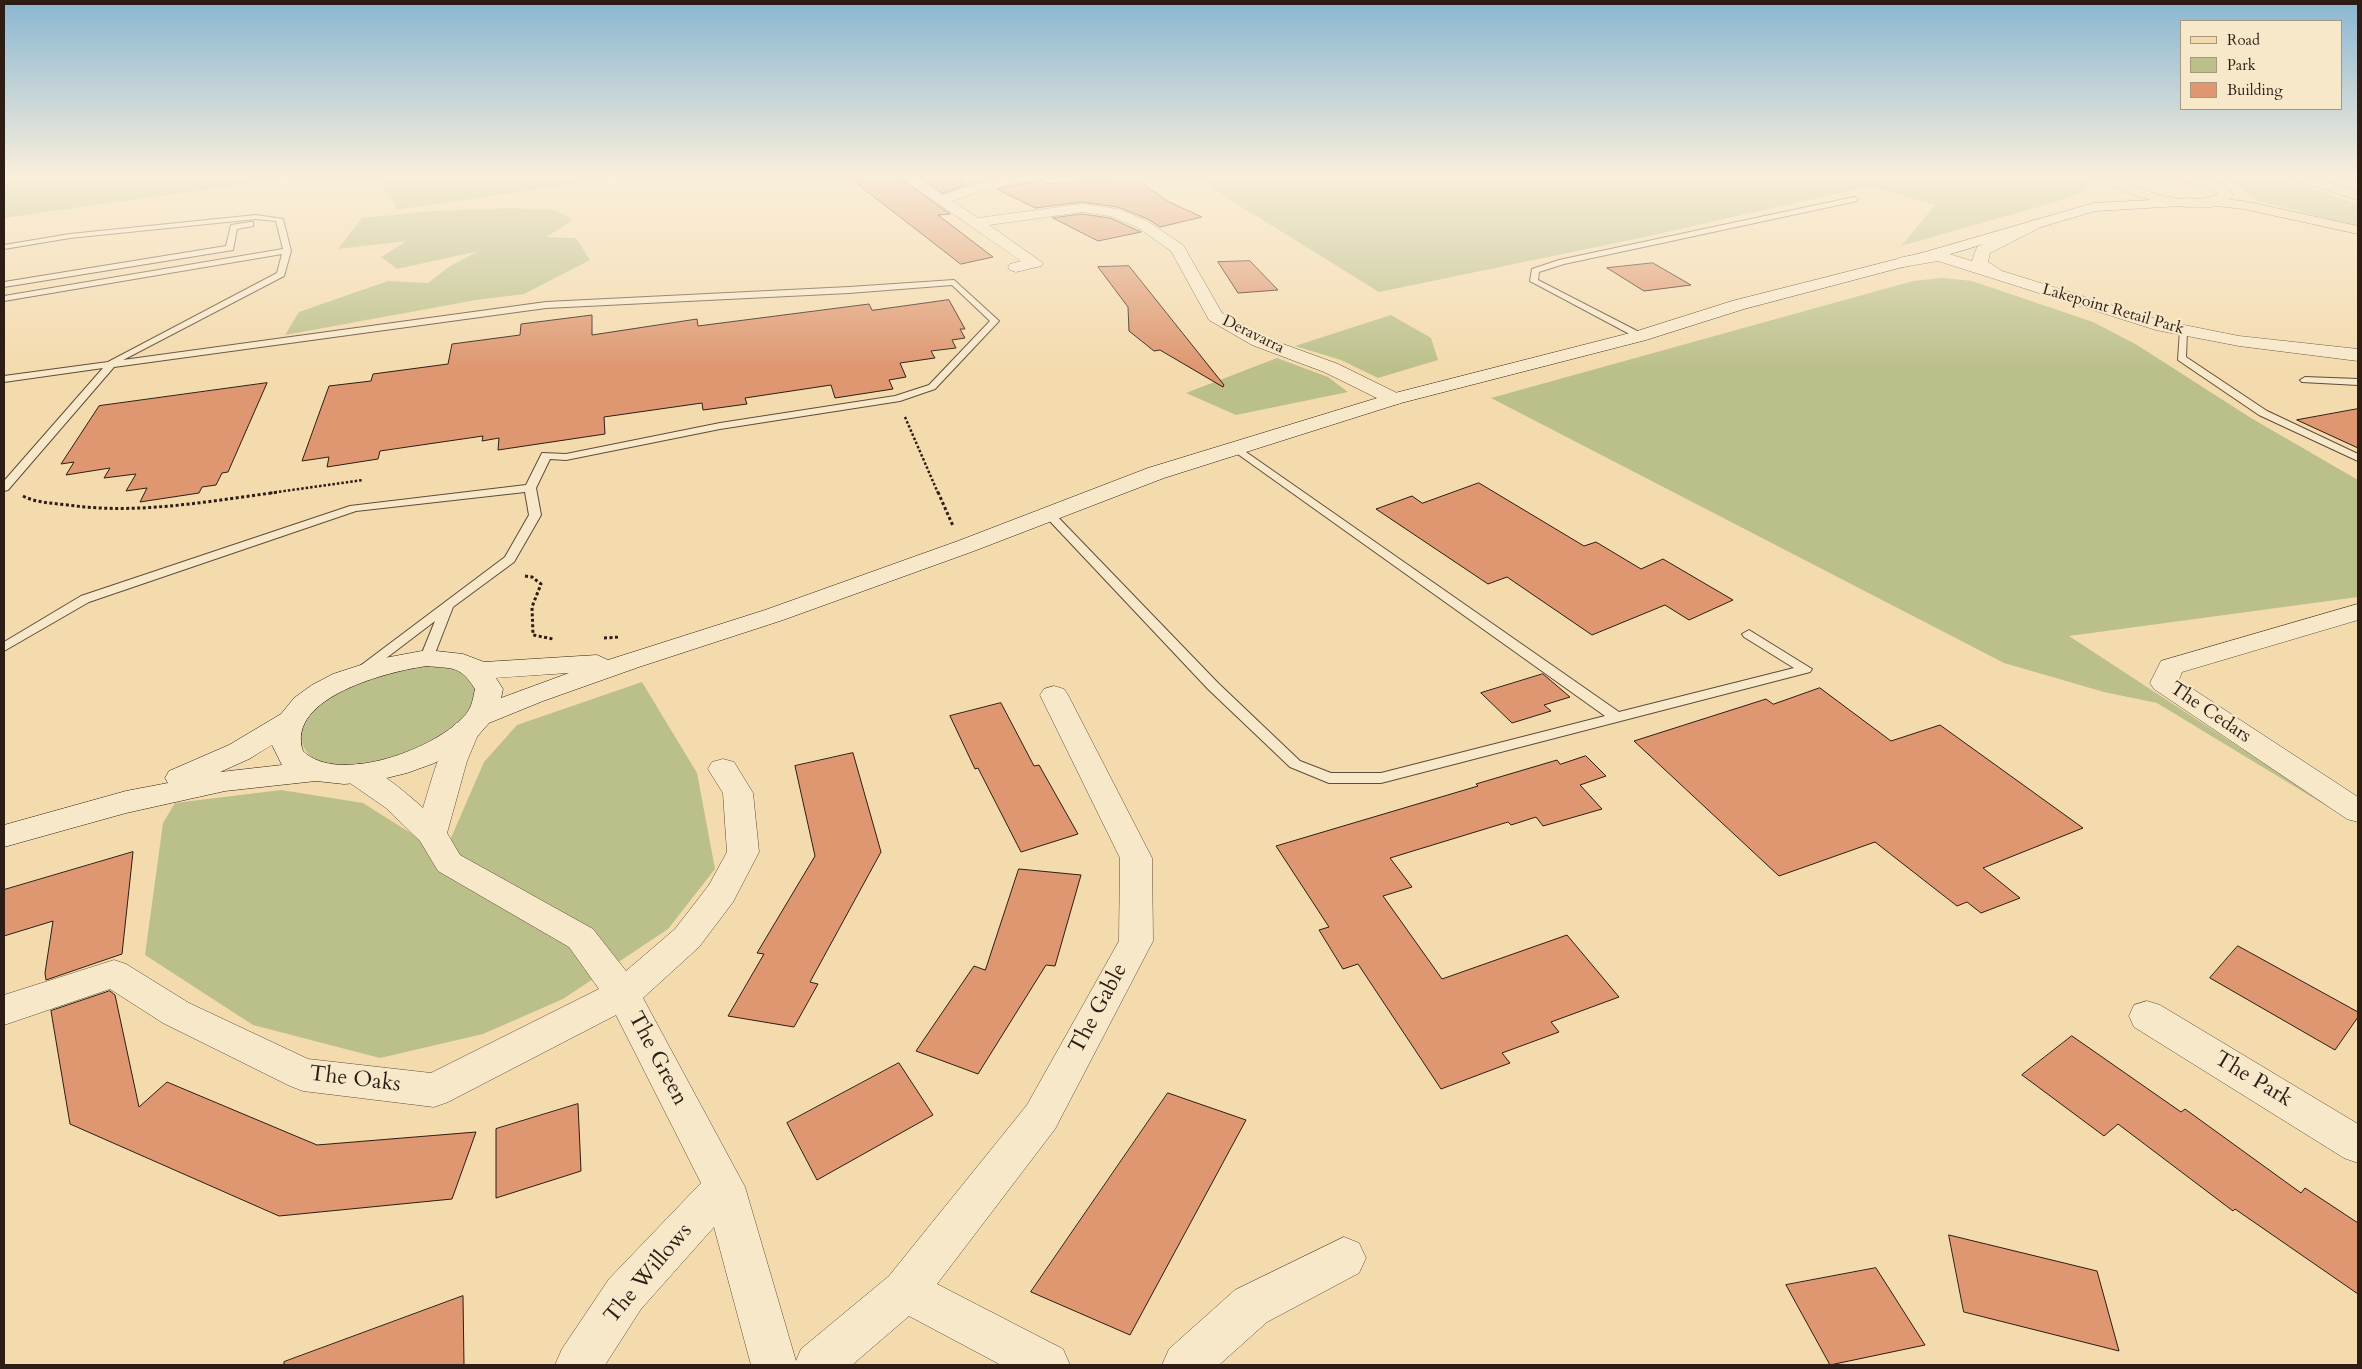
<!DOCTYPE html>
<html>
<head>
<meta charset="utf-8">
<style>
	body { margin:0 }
	#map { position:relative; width:2362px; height:1369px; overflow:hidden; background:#f4dbae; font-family:Cardo,serif }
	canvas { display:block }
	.frame { position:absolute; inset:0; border:5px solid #2d1d14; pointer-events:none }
	.legend { position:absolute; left:2180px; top:20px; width:162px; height:90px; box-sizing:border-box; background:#f8e8ca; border:1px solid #a79781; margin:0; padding:6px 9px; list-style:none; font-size:15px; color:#2d1d14 }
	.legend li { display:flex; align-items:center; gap:10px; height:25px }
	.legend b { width:25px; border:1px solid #a79781 }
</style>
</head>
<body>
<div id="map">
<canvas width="2362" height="1369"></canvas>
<div class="frame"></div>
<ul class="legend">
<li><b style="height:6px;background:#f4dbae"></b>Road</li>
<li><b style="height:14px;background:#bbc08b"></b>Park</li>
<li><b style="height:14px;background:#de9770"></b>Building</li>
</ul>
</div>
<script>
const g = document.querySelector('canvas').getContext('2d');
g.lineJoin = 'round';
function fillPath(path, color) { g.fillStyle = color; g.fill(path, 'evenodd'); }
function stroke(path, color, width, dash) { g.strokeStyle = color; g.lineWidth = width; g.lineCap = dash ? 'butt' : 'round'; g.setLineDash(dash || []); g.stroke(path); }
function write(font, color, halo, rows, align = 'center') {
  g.font = font + ' Cardo,serif'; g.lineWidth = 4.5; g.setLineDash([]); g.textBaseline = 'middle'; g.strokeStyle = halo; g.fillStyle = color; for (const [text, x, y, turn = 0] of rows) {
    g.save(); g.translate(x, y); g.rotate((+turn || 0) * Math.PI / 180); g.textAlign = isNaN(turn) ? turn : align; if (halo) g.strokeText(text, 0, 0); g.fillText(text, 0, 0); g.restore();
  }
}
const green = new Path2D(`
	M 4,177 L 296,177 L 4,218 Z
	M 376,177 L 622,177 L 398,210 Z
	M 926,177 L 1008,177 L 954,191 L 941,190 L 924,178 Z
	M 1193,177 L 2087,177 L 2090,181 L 2086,190 L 2066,199 L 1901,246 L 1935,205 L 1871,186 L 1640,238 L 1379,292 Z
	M 2225,177 L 2268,177 L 2283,179 L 2358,204 L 2358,226 L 2257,201 Z
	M 513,208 L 555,210 L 573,220 L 546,237 L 576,238 L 590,260 L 524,294 L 476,300 L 285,335 L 299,312 L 388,281 L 428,283 L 450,266 L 479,251 L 397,269 L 381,257 L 407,241 L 338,249 L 362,218 L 432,211 Z
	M 1942,278 L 1972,281 L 2093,322 L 2137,345 L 2251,418 L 2358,480 L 2358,597 L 2069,636 L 2358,825 L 2157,703 L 2104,692 L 2004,663 L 1491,398 L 1913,281 Z
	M 1391,315 L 1431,338 L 1438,360 L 1378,378 L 1341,360 L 1295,346 Z
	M 1277,358 L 1328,377 L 1348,392 L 1236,415 L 1186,393 Z
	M 421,666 C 448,667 473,667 477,698 C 471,708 463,725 453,732 C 441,740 417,754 403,758 C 385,764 336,769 320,762 C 309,758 299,745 302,733 C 316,685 379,675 421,666 Z
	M 642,682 L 697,773 L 715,869 L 668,929 L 563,999 L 483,1034 L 380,1058 L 253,1025 L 145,955 L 163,823 L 175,803 L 281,790 L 363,803 L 444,854 L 484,762 L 517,725 Z`);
const building = new Path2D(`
	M 849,177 L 898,177 L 950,214 L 938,215 L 993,257 L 961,264 Z
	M 919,177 L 962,177 L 963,186 L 943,193 Z
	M 1117,177 L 1134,177 L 1167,201 L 1202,217 L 1160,227 L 1148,219 L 1118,207 L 1082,202 L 1035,208 L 997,189 L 1042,180 L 1048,184 Z
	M 1082,214 L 1110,218 L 1141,232 L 1098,241 L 1053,218 Z
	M 1250,261 L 1278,290 L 1238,293 L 1218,262 Z
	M 1653,263 L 1691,285 L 1644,291 L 1607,268 Z
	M 1129,266 L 1224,385 L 1223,387 L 1160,350 L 1154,351 L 1129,331 L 1128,307 L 1098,267 Z
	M 949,300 L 965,329 L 960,329 L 965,338 L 952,340 L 956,348 L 931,351 L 935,358 L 900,363 L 906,377 L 889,380 L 893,389 L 835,398 L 831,385 L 745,398 L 747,404 L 703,410 L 702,403 L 604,417 L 605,434 L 498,450 L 499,438 L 482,441 L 483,436 L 380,451 L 378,459 L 327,467 L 329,457 L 302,461 L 329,386 L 371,381 L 373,374 L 448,364 L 452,344 L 520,335 L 521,324 L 592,315 L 592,335 L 697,319 L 698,326 L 869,304 L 872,310 Z
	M 267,383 L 228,472 L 222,473 L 216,485 L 202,487 L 199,493 L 140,502 L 147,488 L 126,491 L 136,474 L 104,478 L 110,468 L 66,475 L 74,462 L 61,464 L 99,406 Z
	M 2358,409 L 2358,448 L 2297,420 Z
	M 1479,483 L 1584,546 L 1596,542 L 1641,569 L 1663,559 L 1733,600 L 1689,620 L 1665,605 L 1592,635 L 1507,577 L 1488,584 L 1376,509 L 1412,496 L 1422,503 Z
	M 1543,674 L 1570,697 L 1544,705 L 1551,711 L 1512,723 L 1481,693 Z
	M 1820,688 L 1891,741 L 1940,725 L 2083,828 L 1983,868 L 2020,898 L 1981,913 L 1967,902 L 1957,906 L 1875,842 L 1779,876 L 1634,741 L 1766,699 L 1773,704 Z
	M 1001,703 L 1034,766 L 1039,765 L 1078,834 L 1021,852 L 978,768 L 975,769 L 950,716 Z
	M 853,753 L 881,852 L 810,982 L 818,984 L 794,1027 L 728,1016 L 764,954 L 757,953 L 815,856 L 795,766 Z
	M 1586,756 L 1606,776 L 1580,785 L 1602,809 L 1543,826 L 1536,817 L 1511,825 L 1508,822 L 1390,858 L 1412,887 L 1383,896 L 1442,979 L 1567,935 L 1619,997 L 1551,1022 L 1559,1032 L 1502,1053 L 1510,1063 L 1441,1089 L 1358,964 L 1343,969 L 1319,930 L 1329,927 L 1276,846 L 1478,786 L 1476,784 L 1557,760 L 1560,764 Z
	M 133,852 L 122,954 L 46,980 L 45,973 L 53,921 L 4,936 L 4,890 Z
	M 1019,869 L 1081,875 L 1055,966 L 1046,965 L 978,1074 L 916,1051 L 974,966 L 985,970 Z
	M 2238,946 L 2358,1012 L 2358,1017 L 2335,1050 L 2210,978 Z
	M 110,991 L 115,995 L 139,1107 L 167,1082 L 317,1145 L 476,1132 L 452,1199 L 279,1216 L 70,1124 L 51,1011 Z
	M 2072,1036 L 2181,1112 L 2185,1109 L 2301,1193 L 2305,1188 L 2358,1223 L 2358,1294 L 2235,1209 L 2233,1211 L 2118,1124 L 2104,1136 L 2022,1075 Z
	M 899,1063 L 933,1115 L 817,1180 L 787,1123 Z
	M 1168,1093 L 1246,1120 L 1130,1335 L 1031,1292 Z
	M 578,1104 L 581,1171 L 496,1198 L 496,1129 Z
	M 1949,1235 L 2097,1271 L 2119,1351 L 1964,1312 Z
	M 1876,1268 L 1925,1345 L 1830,1365 L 1786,1285 Z
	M 463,1296 L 464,1365 L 284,1365 L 284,1362 Z`);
const pathFar1 = new Path2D(`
	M 905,417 L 938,493
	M 270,493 L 363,480`);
const path = new Path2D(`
	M 938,492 L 953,526
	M 23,496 C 37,503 52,503 68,505 C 138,515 209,501 279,492
	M 525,576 L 532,577 L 541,584 L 532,607 L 533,635 L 553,639
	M 604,638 L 620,637`);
const lane = new Path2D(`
	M 1854,197 L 1858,199 L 1857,201 L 1564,264 L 1539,272 L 1538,280 L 1643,334 L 1643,338 L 1637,338 L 1530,281 L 1532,269 L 1559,260 Z
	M 256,215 L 283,219 L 291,251 L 284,276 L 123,360 L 546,302 L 849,287 L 954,280 L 999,321 L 935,389 L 900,401 L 720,429 L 566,460 L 550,459 L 536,488 L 541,515 L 514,562 L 453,607 L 432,661 L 427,662 L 420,658 L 435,621 L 364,675 L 354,675 L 352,672 L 505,557 L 529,515 L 525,492 L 356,511 L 89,602 L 4,651 L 4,642 L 81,596 L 350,506 L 526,485 L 542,453 L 566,454 L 720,423 L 895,396 L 929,385 L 990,321 L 952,285 L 849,293 L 546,308 L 114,367 L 8,490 L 4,491 L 4,481 L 103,368 L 4,382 L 4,376 L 108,362 L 277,273 L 282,254 L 4,301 L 4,296 L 283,249 L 276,221 L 256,219 L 70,238 L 4,249 L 4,245 L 70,234 Z
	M 250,222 L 253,222 L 253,226 L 237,229 L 233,250 L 4,287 L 4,282 L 226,246 L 231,225 Z
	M 2180,329 L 2187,331 L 2186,357 L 2267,411 L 2358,454 L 2358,461 L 2259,415 L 2178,360 Z
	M 2305,377 L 2358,379 L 2358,385 L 2302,382 L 2300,380 Z
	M 1236,445 L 1619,712 L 1794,668 L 1744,637 L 1742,634 L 1749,630 L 1812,669 L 1810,672 L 1381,783 L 1329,783 L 1290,767 L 1208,689 L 1045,516 L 1043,514 L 1045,512 L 1053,512 L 1218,683 L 1300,761 L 1331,773 L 1381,773 L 1605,716 L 1232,450 L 1231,448 Z`);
const street = new Path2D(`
	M 900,177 L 916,177 L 943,195 C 978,182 999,177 1037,177 L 1035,180 L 990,188 L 952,201 L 978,218 L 1082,204 L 1118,209 L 1147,221 L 1183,245 L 1222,313 L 1264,337 L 1338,364 L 1401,395 L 1404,399 L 1401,403 L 1394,405 L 1387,403 L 1324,372 L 1252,345 L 1209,320 L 1171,251 L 1137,227 L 1110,216 L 1082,212 L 989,225 L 1043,263 L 1041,266 L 1016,272 L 1010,270 L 1008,267 L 1010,264 L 1021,261 Z
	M 2034,220 L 2042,225 L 2039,228 L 1990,253 L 1988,262 L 2002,271 L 2159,320 L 2239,336 L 2358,349 L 2358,361 L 2239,346 L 2156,330 L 1938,261 L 1903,267 L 1897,265 L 1895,262 L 1897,259 L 1903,257 L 1939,251 L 1972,261 L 1977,247 Z
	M 2358,604 L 2358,620 L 2182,672 L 2179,680 L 2358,797 L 2358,822 L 2347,819 L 2154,689 L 2150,683 L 2161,661 Z
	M 1054,686 L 1064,689 L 1068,695 L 1152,858 L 1153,941 L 1055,1129 L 937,1284 L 1063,1349 L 1070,1365 L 1001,1365 L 909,1316 L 852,1365 L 751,1365 L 714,1227 L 641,1309 L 605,1365 L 555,1365 L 562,1349 L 609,1279 L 701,1183 L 616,1015 L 448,1102 L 434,1107 L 303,1091 L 290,1086 L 163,1023 L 110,989 L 4,1025 L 4,995 L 114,960 L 126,964 L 189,1003 L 308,1059 L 431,1073 L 599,989 L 569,947 L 438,871 L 420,841 L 386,808 L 347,781 L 343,774 L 347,767 C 351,766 355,764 359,764 C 374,765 411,797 423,808 C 432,779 439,749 456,723 L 466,721 L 476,723 L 480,730 L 467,761 L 447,833 L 460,855 L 593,929 L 626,971 L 675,929 L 709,885 L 727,852 L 723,793 L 708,769 L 712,762 L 723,759 L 734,762 L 753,793 L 759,852 L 733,902 L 699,947 L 643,998 L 745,1187 L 796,1361 L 801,1349 L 889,1276 L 1027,1105 L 1119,941 L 1120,858 L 1040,695 L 1044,689 Z
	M 2147,1001 L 2160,1005 L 2358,1124 L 2358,1163 L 2344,1158 L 2134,1027 L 2129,1016 L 2134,1005 Z
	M 1344,1237 L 1359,1243 L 1366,1258 L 1359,1273 L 1267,1322 L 1219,1365 L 1162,1365 L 1169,1349 L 1235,1290 Z`);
const secondary = new Path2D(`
	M 2192,198 L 2197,199 L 2199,202 L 2197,205 L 2095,211 L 1937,258 L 1744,309 L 1646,340 L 1401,403 L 1164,478 L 974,551 L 783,620 L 639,667 L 543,701 L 489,723 L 475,739 L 456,753 L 432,764 L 407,773 L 370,782 L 344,784 L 316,781 L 225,791 L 126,813 L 4,847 L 4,825 L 126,791 L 168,783 L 165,778 L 169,771 L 229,745 L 281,714 L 294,698 L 312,685 L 333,674 L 379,659 L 427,650 L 463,654 L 484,662 L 597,655 L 608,660 L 765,610 L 958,541 L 1148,468 L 1387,395 L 1634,332 L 1732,301 L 1925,252 L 2094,203 ZM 427,666 C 453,669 460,665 475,689 C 473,698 472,707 466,714 C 439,748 338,786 303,751 C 285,697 390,671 427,666 ZM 569,673 L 501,698 L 503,689 L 496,678 ZM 272,745 L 282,765 L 220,772 L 249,759 Z`);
const primary = new Path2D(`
	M 2110,177 L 2125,177 L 2124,181 C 2149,194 2191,207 2218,194 L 2202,186 L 2179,180 L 2177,177 C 2192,176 2228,178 2233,196 C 2214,222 2135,198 2112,186 Z`);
const highway = new Path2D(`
	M 2108,177 L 2122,177 L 2123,178 L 2116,182 Z
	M 2291,177 L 2311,177 L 2358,191 L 2358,200 L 2293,180 Z
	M 2211,198 L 2244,201 L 2358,226 L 2358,234 L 2244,209 L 2206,205 L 2204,202 L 2206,199 Z`);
const farStreetnames = [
	["Lakepoint Retail Park",2113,310,16],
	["Deravarra",1253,335,26]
];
const streetNames = [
	["The Cedars",2210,713,34]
];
const nearStreetnames = [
	["The Gable",1099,1009,-62],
	["The Green",657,1059,62],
	["The Oaks",355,1080,7],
	["The Park",2253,1080,31],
	["The Willows",649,1274,-50]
];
fillPath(green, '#bbc08b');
fillPath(building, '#de9770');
stroke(building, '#2d1d14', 1);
stroke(lane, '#5f4c3a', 2);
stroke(street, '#5f4c3a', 1);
stroke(secondary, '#2d1d14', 1);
stroke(primary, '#2d1d14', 1);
stroke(highway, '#2d1d14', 1);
stroke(pathFar1, '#2d1d14', 2.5, [2.5, 2]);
stroke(path, '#2d1d14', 3, [3, 2.5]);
fillPath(lane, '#f8e8ca');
fillPath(street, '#f8e8ca');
fillPath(secondary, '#f8e8ca');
fillPath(primary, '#f4dbae');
fillPath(highway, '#f4dbae');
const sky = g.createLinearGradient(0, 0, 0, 368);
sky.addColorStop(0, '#89b6d2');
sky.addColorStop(0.48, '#faefdb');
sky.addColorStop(1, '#faefdb00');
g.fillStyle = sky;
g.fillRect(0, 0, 2362, 368);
write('16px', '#2d1d14', '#f8e8ca', farStreetnames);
write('19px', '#2d1d14', '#f8e8ca', streetNames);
write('22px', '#2d1d14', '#f8e8ca', nearStreetnames);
</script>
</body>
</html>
